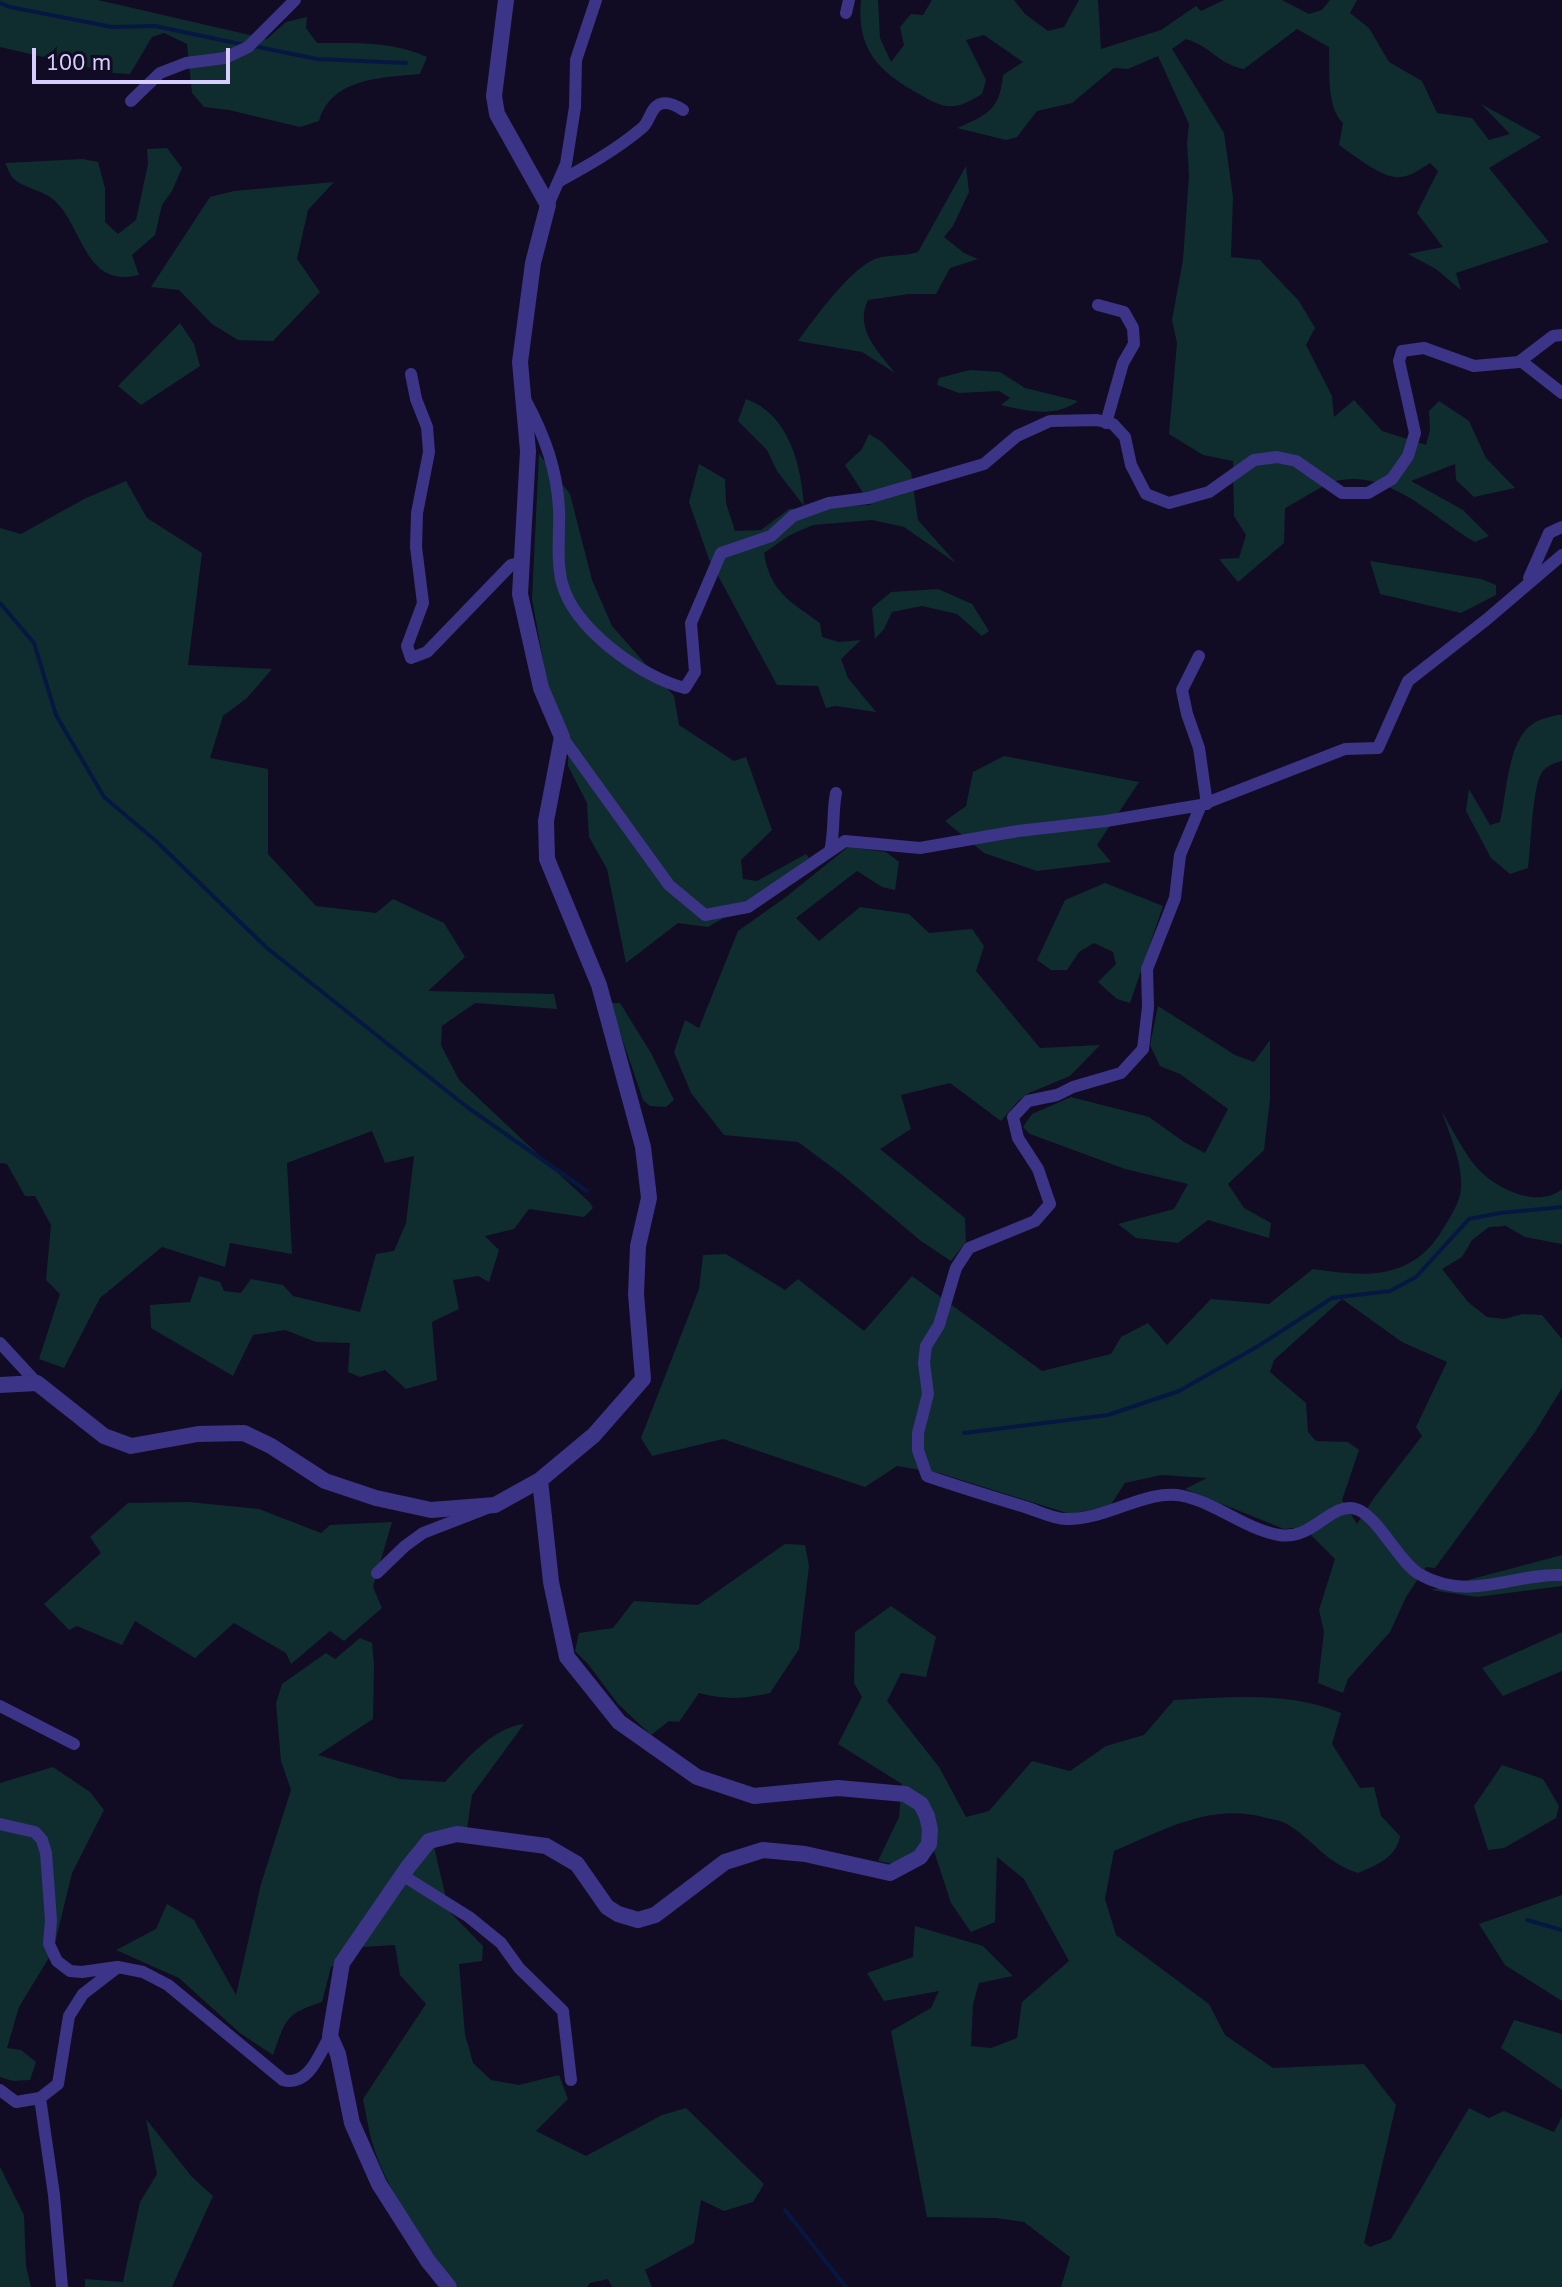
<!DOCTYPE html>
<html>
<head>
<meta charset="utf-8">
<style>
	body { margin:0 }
	#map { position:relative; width:1562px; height:2287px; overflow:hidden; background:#110c23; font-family:"PT Sans",sans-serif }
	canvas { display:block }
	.scale { position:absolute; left:32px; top:48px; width:198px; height:36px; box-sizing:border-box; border:4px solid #d7ceff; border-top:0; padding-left:10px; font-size:24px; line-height:28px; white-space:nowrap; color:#d7ceff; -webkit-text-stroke:6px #110c23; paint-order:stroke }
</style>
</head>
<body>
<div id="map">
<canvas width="1562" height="2287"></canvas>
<div class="scale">100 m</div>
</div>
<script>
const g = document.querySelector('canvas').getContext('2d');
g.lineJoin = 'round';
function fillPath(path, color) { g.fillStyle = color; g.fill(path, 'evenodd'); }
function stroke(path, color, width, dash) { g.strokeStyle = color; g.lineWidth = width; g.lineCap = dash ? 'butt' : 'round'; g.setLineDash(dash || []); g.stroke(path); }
const green = new Path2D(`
	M 0,0 L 98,0 L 267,39 L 286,22 L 307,17 L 306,28 L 317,43 C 355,43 393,41 427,57 L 420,74 C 382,78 332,77 319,121 L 300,127 L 229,110 L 204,107 L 192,93 L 187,44 L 164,33 L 152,37 L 130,74 L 113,73 L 0,47 Z
	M 861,0 L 878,0 L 880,38 L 891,62 L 904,45 L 900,27 L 911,14 L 923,15 L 932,0 L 1014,0 L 1025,14 L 1048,31 L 1064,27 L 1079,0 L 1098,0 L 1101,49 L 1161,30 L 1196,6 L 1201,11 L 1224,0 L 1282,0 L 1309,14 L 1322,10 L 1330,0 L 1357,0 L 1350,13 L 1369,28 L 1389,62 L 1422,81 L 1437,113 L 1472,118 L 1489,140 L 1510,134 L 1481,104 L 1541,137 L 1489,168 L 1549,242 L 1456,273 L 1461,290 L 1436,269 L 1408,254 L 1443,247 L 1417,213 L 1438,171 L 1430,163 C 1420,169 1408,179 1395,177 C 1380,176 1352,154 1339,145 L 1343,123 C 1326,107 1330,69 1329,47 L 1297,29 L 1244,69 C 1218,64 1212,47 1186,39 L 1172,49 L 1224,133 L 1233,197 L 1231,257 L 1260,260 L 1299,301 L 1315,328 L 1306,345 L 1332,396 L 1334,417 L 1354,400 L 1382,431 L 1426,445 L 1430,430 L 1429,411 L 1439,401 L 1469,421 L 1486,458 L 1515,488 L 1474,497 L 1456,480 L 1455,464 L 1411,481 L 1463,510 L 1489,536 L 1475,542 C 1435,519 1391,471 1341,480 C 1325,482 1300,501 1285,508 L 1284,543 L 1238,582 L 1219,559 L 1239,558 L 1246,535 L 1234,516 L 1233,461 L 1203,455 L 1169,434 L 1177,343 L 1172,320 L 1183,260 L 1189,175 L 1187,143 L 1189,124 L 1158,56 L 1128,69 L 1114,68 L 1072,103 L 1037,111 L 1017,137 L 1006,140 L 957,128 C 987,115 1000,110 1003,75 L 1023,62 L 984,35 L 966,40 L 986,80 L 982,94 C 973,99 965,105 954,106 C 943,108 929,100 919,94 C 879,72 856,49 861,0 Z
	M 167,148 L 182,168 L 172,191 L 162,205 L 155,235 L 132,255 L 139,275 C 87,288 84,233 58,204 C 46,190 27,190 14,179 C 10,176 8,168 5,163 L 83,159 L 98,162 L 105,188 L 105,222 L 118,234 L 136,220 L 148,164 L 147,149 Z
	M 966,166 L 969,192 L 953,226 L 944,237 L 964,253 L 978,259 L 950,268 L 936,294 L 909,294 L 868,300 C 854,329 878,351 895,373 L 862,352 L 798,341 C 814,319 850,269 875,259 C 888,254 904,257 918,252 Z
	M 334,182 L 308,210 L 297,259 L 320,292 L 273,341 L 238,340 L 212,324 L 179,290 L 151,287 L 210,197 L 234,191 Z
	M 180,323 L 194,344 L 200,366 L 141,405 L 118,386 Z
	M 970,370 L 1000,372 L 1025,388 L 1078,401 C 1056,418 1026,411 1001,405 L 1010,398 L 999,391 L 959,393 L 937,385 L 939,378 Z
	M 746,399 C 789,414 801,465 804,506 L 777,471 L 767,450 L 738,421 Z
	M 869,434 L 882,442 L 911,472 L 918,520 L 956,563 L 904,527 L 872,520 L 813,525 L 790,535 L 764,553 C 770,592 791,602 820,623 L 822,637 L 839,642 L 861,640 L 841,659 L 848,678 L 876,712 L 836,706 L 826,708 L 818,686 L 777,685 L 709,559 L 689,502 L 699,464 L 725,479 L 726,503 L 735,531 L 761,530 L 789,509 L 871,505 L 845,465 L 862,449 Z
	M 539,454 L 570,494 L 592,580 L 612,626 L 674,696 L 679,725 L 734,761 L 746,757 L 772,830 L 741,860 L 743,879 L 757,881 L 806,854 L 809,858 L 749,903 L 708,927 L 678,923 L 626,963 L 607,869 L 589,837 L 587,803 L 568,766 L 568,735 L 548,688 L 532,599 Z
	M 126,481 L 147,518 L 202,553 L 188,665 L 272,669 L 247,698 L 223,716 L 210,758 L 268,769 L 268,854 L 316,906 L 376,913 L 393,899 L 444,923 L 465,957 L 428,991 L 554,994 L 557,1009 L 475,1003 L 442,1026 L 441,1045 L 459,1080 L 590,1203 L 593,1208 L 584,1217 L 529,1209 L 514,1229 L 485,1236 L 499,1250 L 489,1282 L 478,1276 L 453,1280 L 459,1309 L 432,1322 L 437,1380 L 406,1389 L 385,1370 L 360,1377 L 348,1372 L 350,1343 L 316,1342 L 285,1330 L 253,1335 L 233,1376 L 151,1328 L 150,1305 L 190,1302 L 199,1276 L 220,1282 L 224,1291 L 241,1293 L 251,1279 L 283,1285 L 293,1296 L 360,1312 L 376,1254 L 394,1251 L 406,1223 L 414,1156 L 385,1163 L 372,1131 L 287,1163 L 292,1254 L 230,1243 L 225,1267 L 162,1247 L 100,1298 L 64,1368 L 39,1359 L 60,1294 L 46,1280 L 51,1225 L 35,1196 L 25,1196 L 7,1164 L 0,1163 L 0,528 L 21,534 L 84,499 Z
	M 1370,561 L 1481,579 L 1496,585 L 1496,595 L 1461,613 L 1380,594 Z
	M 938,589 L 972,604 L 989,631 L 982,636 L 957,614 L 922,606 L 892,612 L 884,629 L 875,639 L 872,608 L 891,592 Z
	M 1557,715 L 1562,715 L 1562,761 C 1554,763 1545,766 1541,774 C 1532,791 1531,846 1528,868 L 1510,874 L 1491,858 L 1466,811 L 1469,789 L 1490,825 L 1500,822 C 1507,795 1507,739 1534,723 C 1540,719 1550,717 1557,715 Z
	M 1004,756 L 1139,782 L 1097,845 L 1111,862 L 1037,871 L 984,853 L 945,821 L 966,806 L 973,772 Z
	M 848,847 L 886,852 L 899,862 L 895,890 L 882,887 L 857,871 L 796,918 L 819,941 L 860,907 L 909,914 L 929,933 L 972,929 L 984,946 L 976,971 L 1040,1048 L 1100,1045 L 1070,1076 L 1029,1093 L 1019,1100 L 1001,1121 L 950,1083 L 901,1095 L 911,1129 L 880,1149 L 965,1218 L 966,1242 L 951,1261 L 921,1241 L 840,1173 L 798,1142 L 724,1135 L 691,1093 L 674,1052 L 685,1020 L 699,1028 L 738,931 L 786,897 Z
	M 1105,883 L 1163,906 L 1130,1003 L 1117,999 L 1098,982 L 1116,964 L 1113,952 L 1094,943 L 1079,952 L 1067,970 L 1051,970 L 1037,960 L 1065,900 Z
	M 610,1003 L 620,1003 L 651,1053 L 674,1100 L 666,1107 L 650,1106 L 643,1100 Z
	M 1158,1006 L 1235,1055 L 1254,1062 L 1270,1040 L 1270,1099 L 1264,1150 L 1228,1184 L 1244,1208 L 1271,1223 L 1269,1238 L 1208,1220 L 1178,1243 L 1136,1238 L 1118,1224 L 1174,1209 L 1188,1184 L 1125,1169 L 1030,1134 L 1023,1127 L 1032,1114 L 1071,1097 L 1149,1117 L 1184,1142 L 1205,1153 L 1228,1109 L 1180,1074 L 1160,1066 L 1150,1045 Z
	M 1442,1112 C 1453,1130 1464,1154 1479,1170 C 1497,1189 1539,1209 1562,1189 L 1562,1244 L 1525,1237 L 1506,1226 L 1489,1227 L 1472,1240 L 1462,1257 L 1442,1269 L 1468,1302 L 1487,1317 L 1504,1319 L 1523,1314 L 1542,1315 L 1562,1339 L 1562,1388 L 1535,1432 L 1435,1568 L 1426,1567 L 1406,1597 L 1390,1632 L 1348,1679 L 1343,1693 L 1318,1683 L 1324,1632 L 1319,1610 L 1335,1559 L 1303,1527 L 1284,1529 L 1185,1489 L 1207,1478 L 1161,1475 L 1125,1483 L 1110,1506 L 1070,1514 L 939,1473 L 897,1466 L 865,1487 L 723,1439 L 652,1456 L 641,1438 L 699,1289 L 703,1255 L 726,1254 L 785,1290 L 798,1279 L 864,1331 L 912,1276 L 1042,1371 L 1111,1354 L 1121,1337 L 1148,1323 L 1167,1345 L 1211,1299 L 1269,1304 L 1313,1269 C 1365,1277 1412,1281 1443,1229 C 1450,1217 1460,1203 1461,1189 C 1463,1163 1450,1136 1442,1112 ZM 1342,1299 L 1402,1342 L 1447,1362 L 1416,1427 L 1422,1436 L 1374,1498 L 1357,1524 L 1342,1500 L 1359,1450 L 1348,1442 L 1316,1441 L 1308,1432 L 1306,1403 L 1270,1372 L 1274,1360 Z
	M 189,1502 L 259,1509 L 321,1533 L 330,1525 L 392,1522 L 373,1587 L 382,1608 L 344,1641 L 330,1631 L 291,1664 L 286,1653 L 234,1623 L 195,1658 L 135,1621 L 122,1645 L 77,1626 L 69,1630 L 44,1604 L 101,1553 L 90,1537 L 128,1503 Z
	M 785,1544 L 805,1545 L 809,1566 L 799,1649 L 770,1693 C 745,1699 725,1700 699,1693 L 679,1722 L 669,1721 L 651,1735 L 618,1704 L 588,1664 L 575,1651 L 579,1633 L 613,1628 L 634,1601 L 698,1605 Z
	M 1562,1555 L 1562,1586 L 1477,1597 L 1431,1590 Z
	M 891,1606 L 936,1637 L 926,1677 L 901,1673 L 887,1701 L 939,1767 L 966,1817 L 989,1811 L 1032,1761 L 1070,1771 L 1106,1746 L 1144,1735 L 1174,1700 C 1228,1697 1291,1691 1341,1713 L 1332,1744 L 1360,1788 L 1374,1787 L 1381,1816 L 1400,1836 C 1396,1858 1377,1865 1358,1873 C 1323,1861 1315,1841 1287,1824 C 1280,1820 1270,1819 1263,1817 C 1210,1803 1161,1831 1114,1851 L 1105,1899 L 1116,1935 L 1209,2004 L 1225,2035 L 1273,2068 L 1364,2064 L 1396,2105 L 1364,2243 L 1370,2247 L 1391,2239 L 1469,2108 L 1489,2118 L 1504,2111 L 1554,2132 L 1562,2117 L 1562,2287 L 1061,2287 L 1070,2257 L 1024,2222 L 996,2218 L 927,2217 L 891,2031 L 931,2008 L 939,1991 L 884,2001 L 867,1973 L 913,1957 L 915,1926 L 983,1946 L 1013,1976 L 979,1983 L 973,2004 L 971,2046 L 991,2048 L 1017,2038 L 1022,2002 L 1069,1961 L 1024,1879 L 997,1857 L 995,1922 L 971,1932 L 951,1903 L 934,1851 L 893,1864 L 878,1861 L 899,1817 L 902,1784 L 838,1744 L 862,1697 L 854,1683 L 855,1632 Z
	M 1562,1632 L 1562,1671 L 1503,1696 L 1482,1668 Z
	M 360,1638 L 372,1643 L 374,1664 L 373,1719 L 318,1755 L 400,1779 L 445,1782 C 467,1759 492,1728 524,1724 L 472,1795 L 467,1829 L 431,1834 L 449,1911 L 483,1946 L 482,1961 L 459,1964 L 465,2034 L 473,2063 L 491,2080 L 519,2085 L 559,2075 L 568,2099 L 536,2131 L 586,2156 L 662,2115 L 686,2108 L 764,2184 L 753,2202 L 724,2211 L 701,2200 L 694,2243 L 645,2270 L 652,2287 L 612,2287 L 608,2279 L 590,2283 L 587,2287 L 458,2287 C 426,2248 386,2190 372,2142 C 368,2128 366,2113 363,2099 L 426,2004 L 400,1975 L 395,1945 L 362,1947 L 331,1967 L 322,2002 C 285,2014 286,2019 273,2055 L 240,2033 L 179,1978 L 116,1950 L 156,1929 L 167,1904 L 194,1920 L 236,1995 L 261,1884 L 291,1790 L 281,1761 L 276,1703 L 282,1684 L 326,1653 L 335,1659 Z
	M 1502,1765 L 1543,1779 L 1559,1806 L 1556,1818 L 1504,1848 L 1488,1850 L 1474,1806 Z
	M 53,1767 L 90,1792 L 104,1810 L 72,1873 L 53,1951 L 19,2007 L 7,2048 L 21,2050 L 36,2062 L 30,2080 L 13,2081 L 0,2077 L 0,1783 Z
	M 1562,1895 L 1562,2001 L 1505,1965 L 1479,1924 Z
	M 1514,2020 L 1562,2034 L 1562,2090 L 1501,2048 Z
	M 146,2119 L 192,2177 L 213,2196 L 172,2287 L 85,2287 L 85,2279 L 123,2282 L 140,2202 L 157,2174 Z
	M 0,2167 L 24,2215 L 26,2266 L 31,2287 L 0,2287 Z`);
const stream = new Path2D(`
	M 0,3 L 10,7 L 112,27 L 155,26 L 245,45
	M 253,46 L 317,59 L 406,63
	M 0,603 L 34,643 L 56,715 L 104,797 L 156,841 L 267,948 L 467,1107 L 587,1191
	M 964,1433 L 1108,1415 L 1179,1391 L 1260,1345 L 1332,1298 L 1390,1291 L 1416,1277 L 1469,1219 L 1500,1213 L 1562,1207
	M 1527,1920 L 1562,1930
	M 785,2210 L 846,2287`);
const minor = new Path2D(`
	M 846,13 L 849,0
	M 131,101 L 160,73 L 186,63 L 225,58 L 248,47 L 295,0
	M 558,182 C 587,166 616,150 642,128 C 650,122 650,108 660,104 C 668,101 677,106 683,110
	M 548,205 L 566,164 L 575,107 L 576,60 L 596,0
	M 1098,305 L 1124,312 L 1133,328 L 1134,344 L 1123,363 L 1106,423
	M 1521,361 L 1562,393
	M 411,374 L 416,399 L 427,427 L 429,452 L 417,513 L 416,547 L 423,603 L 407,646 L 411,658 L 427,652 L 511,565 L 523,562
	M 527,403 C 545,437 557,470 559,509 C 560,533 556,560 562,583 C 574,629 641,677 685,688 L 695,672 L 691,623 L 721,553 L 771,536 L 793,516 L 829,503 L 868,498 L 984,464 L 1017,436 L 1050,421 L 1097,420 L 1113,424 L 1125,437 L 1131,465 L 1146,494 L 1169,503 L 1209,492 L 1254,460 L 1277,457 L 1296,461 L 1342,493 L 1368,493 L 1392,479 L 1408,456 L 1415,433 L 1399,361 L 1402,351 L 1424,348 L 1474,366 L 1519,362 L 1553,336 L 1562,335
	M 1529,578 L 1549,533 L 1562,527
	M 1199,656 L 1182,690 L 1187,714 L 1199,748 L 1207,804
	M 562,737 L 669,885 L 705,915 L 748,907 L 845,841 L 920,848 L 1018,831 L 1106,821 L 1201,805 L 1345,749 L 1378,748 L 1408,681 L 1486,620 L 1562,555
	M 1201,805 L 1180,855 L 1175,898 L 1147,969 L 1148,1007 L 1143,1049 L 1121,1073 L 1073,1087 L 1057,1095 L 1028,1101 L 1013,1117 L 1018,1138 L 1038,1169 L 1050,1204 L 1035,1221 L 969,1248 L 956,1268 L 939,1325 L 926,1346 L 924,1363 L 928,1394 L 918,1433 L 918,1450 L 927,1476 C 959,1487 992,1497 1025,1507 C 1038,1511 1053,1519 1066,1519 C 1108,1520 1146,1488 1183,1496 C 1216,1503 1245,1529 1279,1535 C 1313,1541 1331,1501 1356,1509 C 1377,1515 1398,1561 1419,1574 C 1470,1603 1512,1573 1562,1575
	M 830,851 C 835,831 832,813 836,793
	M 0,1343 L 37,1383
	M 377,1573 L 405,1546 L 423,1533 L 485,1509
	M 0,1706 L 74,1744
	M 0,1824 L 35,1832 L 42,1840 L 46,1853 L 51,1920 L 49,1944 L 57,1961 L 70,1971 L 82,1972 L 117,1967
	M 402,1875 L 469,1917 L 501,1943 L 519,1968 L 563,2011 L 571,2080
	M 0,2090 L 16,2102 L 40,2098 L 58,2084 L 69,2016 L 83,1994 L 118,1967 L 143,1972 L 168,1985 L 283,2080 C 309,2087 319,2054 330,2036
	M 40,2098 L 54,2195 L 62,2287`);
const tertiary = new Path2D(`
	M 0,1385 L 37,1383 L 104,1436 L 131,1446 L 198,1434 L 244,1433 L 271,1446 L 325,1481 L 376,1498 L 431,1510 L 495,1505 L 540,1480 L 594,1435 L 643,1379 L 636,1294 L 638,1246 L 649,1198 L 643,1147 L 599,985 L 547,859 L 546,821 L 562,737 L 541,688 L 520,594 L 528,451 L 520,362 L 533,263 L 548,205 L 497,114 L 494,96 L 506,0
	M 449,2287 L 428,2261 L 379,2184 L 352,2123 L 338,2054 L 330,2036 L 342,1963 L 408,1867 L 429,1841 L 457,1834 L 546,1846 L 577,1864 L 607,1907 L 618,1914 L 638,1920 L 655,1915 L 725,1862 L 763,1850 L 805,1854 L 890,1873 L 920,1857 L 929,1844 L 930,1830 L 927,1816 L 921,1804 L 905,1794 L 838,1788 L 754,1796 L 697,1777 L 619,1722 L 567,1657 L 551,1582 L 540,1480`);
fillPath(green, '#0f2d2e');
stroke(stream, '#061842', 4);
stroke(minor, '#3c3486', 12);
stroke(tertiary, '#3c3486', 16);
</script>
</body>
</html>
